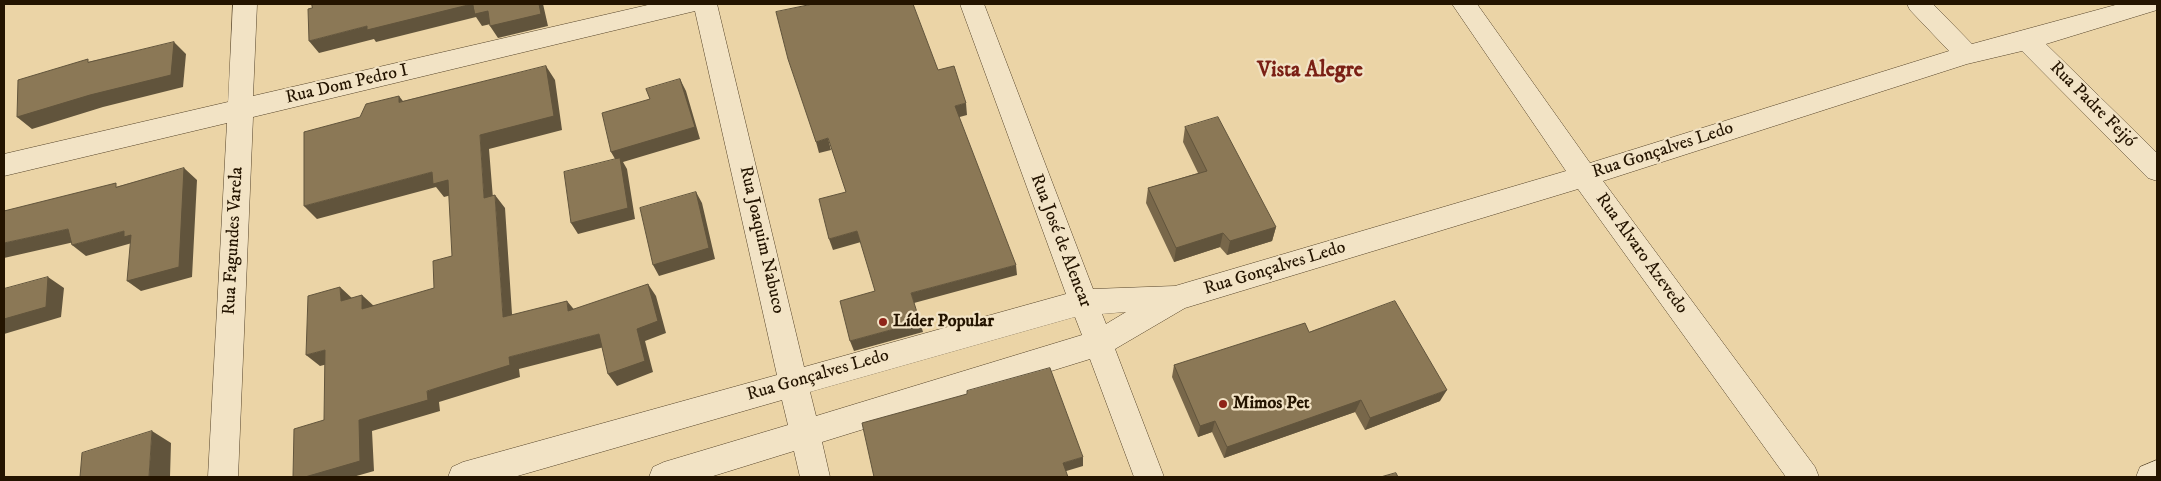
<!DOCTYPE html>
<html>
<head>
<meta charset="utf-8">
<style>
	body { margin:0 }
	#map { position:relative; width:2161px; height:481px; overflow:hidden; background:#ebd4a6; font-family:"IM FELL DW Pica",serif }
	canvas { display:block }
	.frame { position:absolute; inset:0; border:5px solid #241400; pointer-events:none }
</style>
</head>
<body>
<div id="map">
<canvas width="2161" height="481"></canvas>
<div class="frame"></div>
</div>
<script>
const g = document.querySelector('canvas').getContext('2d');
g.lineJoin = 'round';
function stroke(path, color, width, dash) { g.strokeStyle = color; g.lineWidth = width; g.lineCap = dash ? 'butt' : 'round'; g.setLineDash(dash || []); g.stroke(path); }
function fillPath(path, color) { g.fillStyle = color; g.fill(path, 'evenodd'); }
function write(font, color, halo, rows, align = 'center') {
  g.font = font + ' "IM FELL DW Pica",serif'; g.lineWidth = 4.5; g.setLineDash([]); g.textBaseline = 'middle'; g.strokeStyle = halo; g.fillStyle = color; for (const [text, x, y, turn = 0] of rows) {
    g.save(); g.translate(x, y); g.rotate((+turn || 0) * Math.PI / 180); g.textAlign = isNaN(turn) ? turn : align; if (halo) g.strokeText(text, 0, 0); g.fillText(text, 0, 0); g.restore();
  }
}
const minor = new Path2D(`
	M 233,4 L 257,4 L 253,96 L 652,4 L 717,4 L 804,367 L 1066,294 L 960,4 L 984,4 L 1093,289 L 1175,286 L 1566,171 L 1452,4 L 1477,4 L 1590,163 L 1949,51 L 1910,10 L 1907,4 L 1933,4 L 1972,44 L 2119,4 L 2157,4 L 2157,10 L 2046,44 L 2157,153 L 2157,181 L 2148,178 L 2022,51 L 1967,64 L 1603,181 L 1815,467 L 1819,477 L 1786,477 L 1578,189 L 1185,308 L 1115,349 L 1164,477 L 1134,477 L 1090,359 L 822,442 L 830,477 L 800,477 L 794,451 L 710,477 L 649,477 L 653,467 L 664,462 L 788,425 L 782,400 L 514,477 L 448,477 L 452,467 L 463,462 L 777,375 L 695,11 L 253,117 L 238,477 L 208,477 L 227,123 L 4,176 L 4,154 L 228,102 ZM 1126,312 L 1106,324 L 1102,314 ZM 1075,317 L 1082,335 L 816,416 L 810,392 Z
	M 2157,460 L 2157,477 L 2136,477 L 2140,467 Z`);
const wall = new Path2D(`
	M 1185,127 L 1276,227 L 1272,241 L 1227,255 L 1220,247 L 1174,262 L 1146,203 L 1148,188 L 1198,173 L 1183,142 Z
	M 1309,332 L 1440,401 L 1365,430 L 1355,412 L 1224,458 L 1212,432 L 1198,437 L 1172,377 L 1174,365 Z`);
const shadedWall = new Path2D(`
	M 472,4 L 473,4 L 488,11 L 495,23 L 482,26 L 476,17 L 376,42 L 374,39 L 319,53 L 309,41 L 367,26 Z
	M 539,4 L 543,4 L 548,26 L 498,38 L 490,26 Z
	M 174,42 L 186,54 L 183,87 L 103,107 L 32,129 L 17,117 Z
	M 546,66 L 555,80 L 562,130 L 489,149 L 494,211 L 484,198 L 480,135 Z
	M 680,79 L 686,91 L 700,139 L 623,162 L 627,169 L 635,219 L 578,234 L 571,223 L 618,164 L 611,152 Z
	M 399,96 L 410,110 L 399,102 Z
	M 966,103 L 967,115 L 956,118 L 955,106 Z
	M 828,138 L 831,150 L 819,153 L 816,142 Z
	M 184,168 L 197,180 L 192,277 L 141,291 L 127,281 Z
	M 432,172 L 448,180 L 459,193 L 444,197 L 436,187 L 317,219 L 304,206 Z
	M 696,192 L 702,203 L 715,259 L 659,276 L 653,265 Z
	M 495,195 L 505,208 L 513,329 L 503,317 Z
	M 1276,227 L 1272,241 L 1227,255 L 1230,241 Z
	M 68,229 L 83,240 L 4,258 L 4,243 Z
	M 124,231 L 131,235 L 132,243 L 86,256 L 72,245 Z
	M 857,231 L 861,242 L 833,250 L 829,239 Z
	M 1223,233 L 1220,247 L 1174,262 L 1176,248 Z
	M 1016,265 L 1017,275 L 914,303 L 911,293 Z
	M 48,277 L 64,288 L 61,317 L 4,334 L 4,319 Z
	M 648,284 L 656,296 L 666,333 L 645,341 L 653,372 L 617,386 L 608,374 L 637,329 Z
	M 340,287 L 354,300 L 341,301 Z
	M 362,295 L 375,307 L 362,309 Z
	M 567,301 L 577,313 L 568,311 Z
	M 920,322 L 923,332 L 854,351 L 850,341 Z
	M 599,334 L 608,346 L 519,369 L 520,377 L 439,402 L 440,411 L 372,431 L 374,471 L 353,477 L 305,477 L 359,420 L 509,357 Z
	M 325,350 L 339,361 L 320,366 L 306,355 Z
	M 1447,390 L 1440,401 L 1365,430 L 1370,418 Z
	M 1361,400 L 1355,412 L 1224,458 L 1227,447 Z
	M 1215,421 L 1212,432 L 1198,437 L 1200,426 Z
	M 152,431 L 171,443 L 170,477 L 149,477 Z
	M 1083,457 L 1083,466 L 1063,472 L 1063,463 Z`);
const building = new Path2D(`
	M 312,4 L 472,4 L 367,30 L 367,26 L 309,41 L 308,9 L 312,8 Z
	M 473,4 L 539,4 L 541,14 L 490,26 L 488,11 L 475,14 Z
	M 813,4 L 913,4 L 938,70 L 954,66 L 966,103 L 955,106 L 1016,265 L 911,293 L 920,322 L 850,341 L 840,301 L 875,291 L 857,231 L 829,239 L 819,199 L 846,192 L 828,138 L 816,142 L 788,59 L 776,12 Z
	M 174,42 L 171,75 L 90,95 L 17,117 L 18,80 L 88,59 L 88,62 Z
	M 546,66 L 554,116 L 480,135 L 484,198 L 495,195 L 503,317 L 567,301 L 568,311 L 648,284 L 658,321 L 637,329 L 645,361 L 608,374 L 599,334 L 509,357 L 510,365 L 427,391 L 428,400 L 359,420 L 360,461 L 305,477 L 293,477 L 294,429 L 324,420 L 325,350 L 306,355 L 308,296 L 340,287 L 341,301 L 362,295 L 362,309 L 434,288 L 433,261 L 452,256 L 448,180 L 433,184 L 432,172 L 304,206 L 304,132 L 360,117 L 366,104 L 399,96 L 399,102 Z
	M 680,79 L 695,127 L 611,152 L 602,113 L 650,99 L 646,89 Z
	M 1218,117 L 1276,227 L 1230,241 L 1223,233 L 1176,248 L 1148,188 L 1207,171 L 1185,127 Z
	M 620,158 L 628,208 L 571,223 L 564,172 Z
	M 184,168 L 179,267 L 127,281 L 131,235 L 124,237 L 124,231 L 72,245 L 68,229 L 4,243 L 4,211 L 116,183 L 116,187 Z
	M 696,192 L 709,248 L 653,265 L 640,208 Z
	M 48,277 L 46,307 L 4,319 L 4,289 Z
	M 1395,301 L 1447,390 L 1370,418 L 1361,400 L 1227,447 L 1215,421 L 1200,426 L 1174,365 L 1305,323 L 1309,332 Z
	M 1050,368 L 1083,457 L 1063,463 L 1068,477 L 874,477 L 862,423 L 967,394 L 967,391 Z
	M 152,431 L 149,477 L 80,477 L 82,453 Z
	M 1396,473 L 1398,477 L 1381,477 Z`);
const markers = [
	[883,322,5,"#8f2418"],
	[1223,404,5,"#8f2418"]
];
const streetNames = [
	["Rua Dom Pedro I",347,85,-13],
	["Rua Padre Feijó",2092,105,45],
	["Rua Gonçalves Ledo",1663,151,-18],
	["Rua Joaquim Nabuco",761,240,77],
	["Rua Fagundes Varela",234,241,-87],
	["Rua José de Alencar",1060,241,69],
	["Rua Alvaro Azevedo",1641,254,54],
	["Rua Gonçalves Ledo",1275,269,-17],
	["Rua Gonçalves Ledo",818,376,-16]
];
const poiNames = [
	["Líder Popular",893,322],
	["Mimos Pet",1233,404]
];
const districtNames = [
	["Vista Alegre",1310,71]
];
stroke(minor, '#56442a', 1);
fillPath(minor, '#f2e3c5');
fillPath(wall, '#78674a');
fillPath(shadedWall, '#61543c');
fillPath(building, '#8b7856');
stroke(building, '#61543c', 1);
for (const [x, y, r, color] of markers) { const dot = new Path2D(); dot.arc(x, y, r, 0, 2 * Math.PI); g.fillStyle = color; g.fill(dot); stroke(dot, '#f2e3c5', 2); }
write('18px', '#241400', '#f2e3c5', streetNames);
write('bold 18px', '#241400', '#f2e3c5', poiNames, 'left');
write('bold 22px', '#7a1f14', '#f2e3c5', districtNames);
</script>
</body>
</html>
